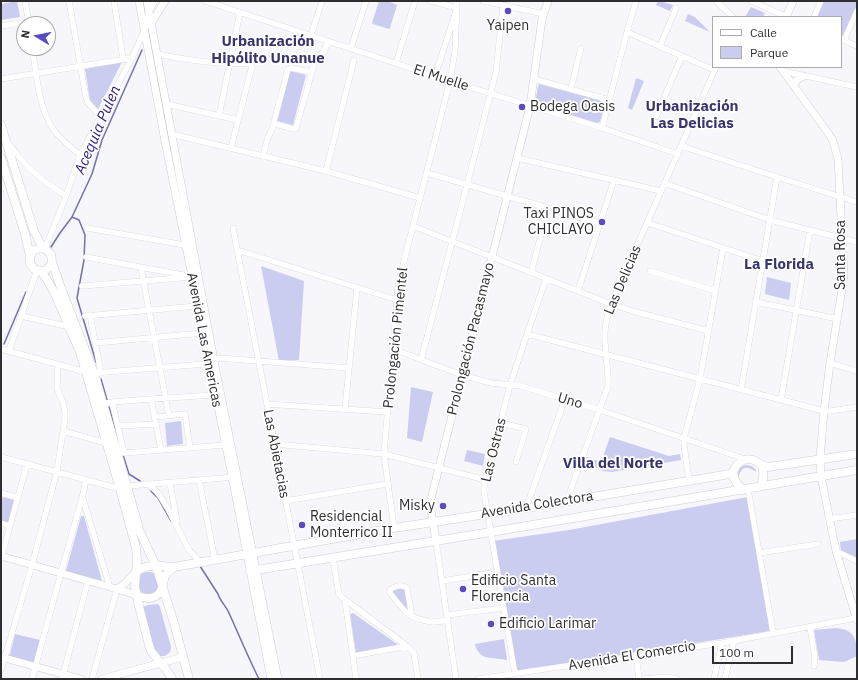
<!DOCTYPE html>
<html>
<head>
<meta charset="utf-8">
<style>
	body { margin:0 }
	#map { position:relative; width:858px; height:680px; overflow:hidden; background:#f6f6fb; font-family:"IBM Plex Sans",sans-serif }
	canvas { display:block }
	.frame { position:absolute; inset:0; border:2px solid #2e2e30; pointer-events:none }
	.legend { position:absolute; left:712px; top:16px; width:130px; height:52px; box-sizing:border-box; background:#fff; border:1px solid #ababac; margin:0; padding:5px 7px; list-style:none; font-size:12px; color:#2e2e30 }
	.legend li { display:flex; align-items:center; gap:8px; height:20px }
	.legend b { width:20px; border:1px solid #ababac }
	.north { position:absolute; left:16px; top:16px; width:40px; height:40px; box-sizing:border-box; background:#fff; border:1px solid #ababac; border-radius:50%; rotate:280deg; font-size:11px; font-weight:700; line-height:16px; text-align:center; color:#2e2e30 }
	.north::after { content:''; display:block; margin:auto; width:14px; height:18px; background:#584bc3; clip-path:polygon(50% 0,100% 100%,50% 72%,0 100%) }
	.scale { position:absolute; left:712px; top:646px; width:81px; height:18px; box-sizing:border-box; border:2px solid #2e2e30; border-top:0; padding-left:5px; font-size:12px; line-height:14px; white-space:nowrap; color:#2e2e30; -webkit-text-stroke:3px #fff; paint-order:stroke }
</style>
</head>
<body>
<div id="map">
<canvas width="858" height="680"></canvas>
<div class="frame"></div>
<ul class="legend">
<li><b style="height:5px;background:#fff"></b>Calle</li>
<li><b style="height:11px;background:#cacdf0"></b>Parque</li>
</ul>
<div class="north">N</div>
<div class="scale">100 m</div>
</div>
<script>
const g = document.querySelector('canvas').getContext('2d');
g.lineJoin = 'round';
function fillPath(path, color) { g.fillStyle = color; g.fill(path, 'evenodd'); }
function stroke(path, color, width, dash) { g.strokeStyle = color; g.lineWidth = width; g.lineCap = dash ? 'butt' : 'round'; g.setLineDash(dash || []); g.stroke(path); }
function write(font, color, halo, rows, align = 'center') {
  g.font = font + ' "IBM Plex Sans",sans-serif'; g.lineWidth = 3.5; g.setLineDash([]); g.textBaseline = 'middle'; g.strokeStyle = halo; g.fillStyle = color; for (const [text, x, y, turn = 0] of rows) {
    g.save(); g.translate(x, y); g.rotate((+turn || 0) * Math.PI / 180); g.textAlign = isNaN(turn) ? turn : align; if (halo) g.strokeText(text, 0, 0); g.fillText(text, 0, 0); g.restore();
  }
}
const green = new Path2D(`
	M 17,1 L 20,17 L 1,20 L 1,4 Z
	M 379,1 L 388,1 L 397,5 L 390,28 L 389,29 L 373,24 L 372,23 Z
	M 658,1 L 660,1 L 673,5 L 670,11 L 656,5 Z
	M 824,1 L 857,1 L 857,5 L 843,37 L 841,36 L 841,17 L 817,17 Z
	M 751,7 L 765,13 L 763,17 L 745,17 Z
	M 688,14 L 695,17 L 710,32 L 685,21 Z
	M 122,62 L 98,109 L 90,100 L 85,69 Z
	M 290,71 L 306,75 L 293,125 L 277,121 Z
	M 636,78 L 644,81 L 632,110 L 628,108 Z
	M 539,84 L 603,101 L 605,104 L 600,122 L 597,123 L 535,104 L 538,86 Z
	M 261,266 L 304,281 L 299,360 L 279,361 Z
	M 767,277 L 791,283 L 789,300 L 765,294 Z
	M 411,387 L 433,392 L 422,442 L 407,438 Z
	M 181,421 L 183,444 L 167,446 L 165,423 Z
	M 610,437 L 669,456 L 680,454 L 681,460 L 612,472 L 603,471 L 582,461 L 584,456 L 601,462 Z
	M 467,450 L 485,454 L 483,466 L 464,461 Z
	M 747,465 C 752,466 754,467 757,472 C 752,470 746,464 741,471 C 740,473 739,475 738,477 C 737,470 740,466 747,465 Z
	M 3,497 L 14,499 L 8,523 L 1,522 L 1,500 Z
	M 748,497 L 770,631 L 516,672 L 493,541 L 569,530 Z
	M 81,516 L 84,516 L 102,581 L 100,582 L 66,571 Z
	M 857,539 L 857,558 L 841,552 L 840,542 Z
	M137 583a11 11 0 1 1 22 0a11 11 0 1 1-22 0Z
	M 396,588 L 406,588 L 410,610 L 407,611 L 393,594 L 393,591 Z
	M 158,604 L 160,607 L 171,647 L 170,652 L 165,656 L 158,656 L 155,652 L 143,607 L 148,605 Z
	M 353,613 L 397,644 L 396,646 L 356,653 L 350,614 Z
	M 836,628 C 855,630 857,639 857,656 L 844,662 L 819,660 L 814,630 Z
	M 15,634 L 40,640 L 33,665 L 9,658 Z
	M 504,639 L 507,660 L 485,657 C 480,655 476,650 475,644 Z`);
const stream = new Path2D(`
	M 72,217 L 79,220 L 85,235 L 84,260 L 77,298 L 96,362
	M 51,247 L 60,233 L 72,217 L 92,174 L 102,140 L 142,50
	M 4,344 L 26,292
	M 101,379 L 107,400
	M 109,407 L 119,442
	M 123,455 L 129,474 L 140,481
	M 151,491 L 158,498 L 171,521
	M 200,566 L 218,594 C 220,601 226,606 229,613 C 239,635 248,657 259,679`);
const minor = new Path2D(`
	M 25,1 L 29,24
	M 69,1 L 86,97 L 88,103 L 100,116
	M 114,1 L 123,59
	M 205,1 L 450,81 L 602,128 L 678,154
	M 431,1 L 457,8 L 435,76
	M 483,1 L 544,14
	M 716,1 L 733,17
	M 751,1 L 787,17
	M 814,17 L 821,1
	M 1,26 L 28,22
	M 627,32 L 714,70
	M 311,35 L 322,1
	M 841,39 L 857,46
	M 844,40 L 857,11
	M 660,46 L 676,8
	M 32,48 C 37,75 38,106 53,129 C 60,139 71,147 80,155
	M 351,48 L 366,1
	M 157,54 C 188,60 217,65 250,63 L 252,66 L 231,148
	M 396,63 L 415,1
	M 783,71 L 857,87
	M 311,72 L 290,68 L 288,69 L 274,122 L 275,124 L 294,129 L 296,128 L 315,61 L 319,55 L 324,52 L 328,41
	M 1,79 L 132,58
	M 534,79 L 609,100
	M 571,89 L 581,48
	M 166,104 L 238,120
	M 219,116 L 240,12
	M 656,117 L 682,56
	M 602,128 L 627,32 L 636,1
	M 171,134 L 326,171 L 420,198
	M 8,143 C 14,150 20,158 26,165 C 38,177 52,187 66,196
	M 681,146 L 777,177 L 857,202
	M 264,152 L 268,137 L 270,134 L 274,123
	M 517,158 L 661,191
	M 326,171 L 354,60
	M 427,173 L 600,223
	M 664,183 L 770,220 L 857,242
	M 648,223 L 763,261
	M 413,226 L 611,304 L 636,312 L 709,331
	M 87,228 L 185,245 L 190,245
	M 233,228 L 320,679
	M 45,249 L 66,196 L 80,155 L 132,58 L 144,31 L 149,12 L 155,1
	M 237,250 L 397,300
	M 86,257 L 183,275
	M 141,268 L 169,416
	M 650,271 L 716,291
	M 531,273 L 548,208
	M 82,286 L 192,277
	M 578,291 L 614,180
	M 756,302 L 838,319
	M 90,315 L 101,373
	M 21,316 L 70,327
	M 85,316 L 197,306
	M 527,334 L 824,411 L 830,411 L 857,407
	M 95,343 L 203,333
	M 1,349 L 86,372
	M 393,349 L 462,375 L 491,383 L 521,386 L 600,410 L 745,459
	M 9,351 L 37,270
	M 421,360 L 467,185 L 496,72 L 503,5
	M 830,363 L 857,371
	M 94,373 L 205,364 L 219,358 L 349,368
	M 741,390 L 777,177
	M 151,399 L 161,450
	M 781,400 L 810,230
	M 112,402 L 124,453 L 225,445
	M 103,404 L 112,402 L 151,399 L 215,395
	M 267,404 L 387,412
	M 345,409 L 357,288
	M 154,417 L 185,414 L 190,448
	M 501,423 L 526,429 L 516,462
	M 118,426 L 156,424
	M 63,431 L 106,443
	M 274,444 L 384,454 L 486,480
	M 1,457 L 120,489
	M 199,480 L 215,560
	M 689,480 L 684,445 L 684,438 L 700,379 L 723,248
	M 170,483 L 177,522
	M 148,484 L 156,491 L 160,496 L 168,509 L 189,550 L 200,562
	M 127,486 L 235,477
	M 748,489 L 773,633
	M 1,493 L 18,498
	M 83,499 L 110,587
	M 567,500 L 608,386 C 609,368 604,350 605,332 C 605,322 608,314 611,304 L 716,67
	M 285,501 L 387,484
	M 526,508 L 565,399
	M 829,519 L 857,515
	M 1,523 L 10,526
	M 394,528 L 384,454 L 397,300 L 398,286 L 405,257 L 450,81 L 455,51 L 457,1
	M 436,541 L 456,679
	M 836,551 L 857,561
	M 759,553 L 818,544
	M 333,558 L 339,595 L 407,646 L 414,653 L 418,679
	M 1,559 L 27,464
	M 442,581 L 497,572
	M 345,600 L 356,679
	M 447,615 L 503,608
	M 412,617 L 407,588 C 401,584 395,586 390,590 L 390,593 C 401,606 405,616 423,620 C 426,621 429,622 432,622 C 437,622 443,621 448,620
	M 810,627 L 815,658 L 814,666
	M 636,655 L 639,679
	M 353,656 L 407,646
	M 1,670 L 32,565 L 57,471 L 65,418 L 65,412 L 63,403 L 57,388 L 58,365
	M 515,674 L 484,492 L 484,487 L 510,385 L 527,334 L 546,279
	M 32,679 L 61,573 L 82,498 L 86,480
	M 62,679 L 88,581
	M 92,679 L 117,589
	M 478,679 L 722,643 L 856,618
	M 643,679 L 667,677 L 678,679
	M 714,679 L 722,643
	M 725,679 L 734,640`);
const tertiary = new Path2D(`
	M 139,1 L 165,141 L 231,471 L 271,679
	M 147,1 L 215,366 L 278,679
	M 786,17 L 793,1
	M 150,25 L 165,1
	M 780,67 L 829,134 L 833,141 L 838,159 L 844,274 L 843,283 L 830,363 L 824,411 L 820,459 L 821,476 L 836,551 L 857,620
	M 794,86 C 796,80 799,78 804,76
	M 436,541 L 430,504 L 431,499 L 530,106 L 542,19 L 548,1
	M 1,556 L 117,589 L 136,595
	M 117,589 L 124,584 L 136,572
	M 1,657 L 81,679
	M 102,679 L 183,657`);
const secondary = new Path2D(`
	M 1,125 L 34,231 L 39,241 L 44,248
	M 1,158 L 25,234 L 30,256
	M 52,262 L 51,265 L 46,270 L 43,271 L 37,270 L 34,269 L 30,263 L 30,256 L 34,250 L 41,248 L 45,249 L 51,254 L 52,262 L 61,288 L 94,373 L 127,486 L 140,532 L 156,566 L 174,623 L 189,679
	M 40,271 L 46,278 L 54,292 L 80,352 L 120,489 L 136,548 L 137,560 L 135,587 L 139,606 L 149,645 L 151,651 L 168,672 L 172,679
	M 733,472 C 734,481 737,484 743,490
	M 761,486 C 764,479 764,473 762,466
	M 250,571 L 491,532 L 857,470
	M 136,572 C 147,563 161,566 174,567 L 394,528 L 526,508 L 730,474 L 733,472 C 737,462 745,456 756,461 C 760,464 763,466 768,467 L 857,454
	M 136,595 C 144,599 155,600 160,592 C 163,588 163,581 165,576 C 167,572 171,570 174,567`);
const markers = [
	[508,11,4,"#584bc3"],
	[522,107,4,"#584bc3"],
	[602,222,4,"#584bc3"],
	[443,506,4,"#584bc3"],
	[302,525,4,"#584bc3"],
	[463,589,4,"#584bc3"],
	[491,624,4,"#584bc3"]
];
const poiNames = [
	["Yaipen",508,26,"center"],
	["Bodega Oasis",530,107],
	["Taxi PINOS",594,214,"right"],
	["CHICLAYO",594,230,"right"],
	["Misky",435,506,"right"],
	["Residencial",310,517],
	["Monterrico II",310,533],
	["Edificio Santa",471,581],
	["Florencia",471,597],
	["Edificio Larimar",499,624]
];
const streetNames = [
	["El Muelle",441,78,18],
	["Santa Rosa",841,255,-90],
	["Las Delicias",623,280,-67],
	["Prolongación Pimentel",396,338,-84],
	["Prolongación Pacasmayo",471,339,-76],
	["Avenida Las Americas",204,340,79],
	["Uno",570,401,17],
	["Las Ostras",494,450,-76],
	["Las Abietacias",276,454,79],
	["Avenida Colectora",537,505,-9],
	["Avenida El Comercio",632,656,-9]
];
const neighbourhoodNames = [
	["Urbanización",268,42],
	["Hipólito Unanue",268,59],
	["Urbanización",692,107],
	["Las Delicias",692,124],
	["La Florida",779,265],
	["Villa del Norte",613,464]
];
const waterNames = [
	["Acequia Pulen",98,130,-67]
];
fillPath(green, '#cacdf0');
stroke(stream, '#7171af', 1.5);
stroke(minor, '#ceced3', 6);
stroke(tertiary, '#ceced3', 8);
stroke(secondary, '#ceced3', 9);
stroke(minor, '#fff', 5.5);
stroke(tertiary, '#fff', 7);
stroke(secondary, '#fff', 8);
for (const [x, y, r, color] of markers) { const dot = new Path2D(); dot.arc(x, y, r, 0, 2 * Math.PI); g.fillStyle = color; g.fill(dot); stroke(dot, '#fff', 1.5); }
write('14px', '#2e2e30', '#fff', poiNames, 'left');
write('14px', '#2e2e30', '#fff', streetNames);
write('bold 15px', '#373470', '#fff', neighbourhoodNames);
write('italic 15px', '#2f1b7f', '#fff', waterNames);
</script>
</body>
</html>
